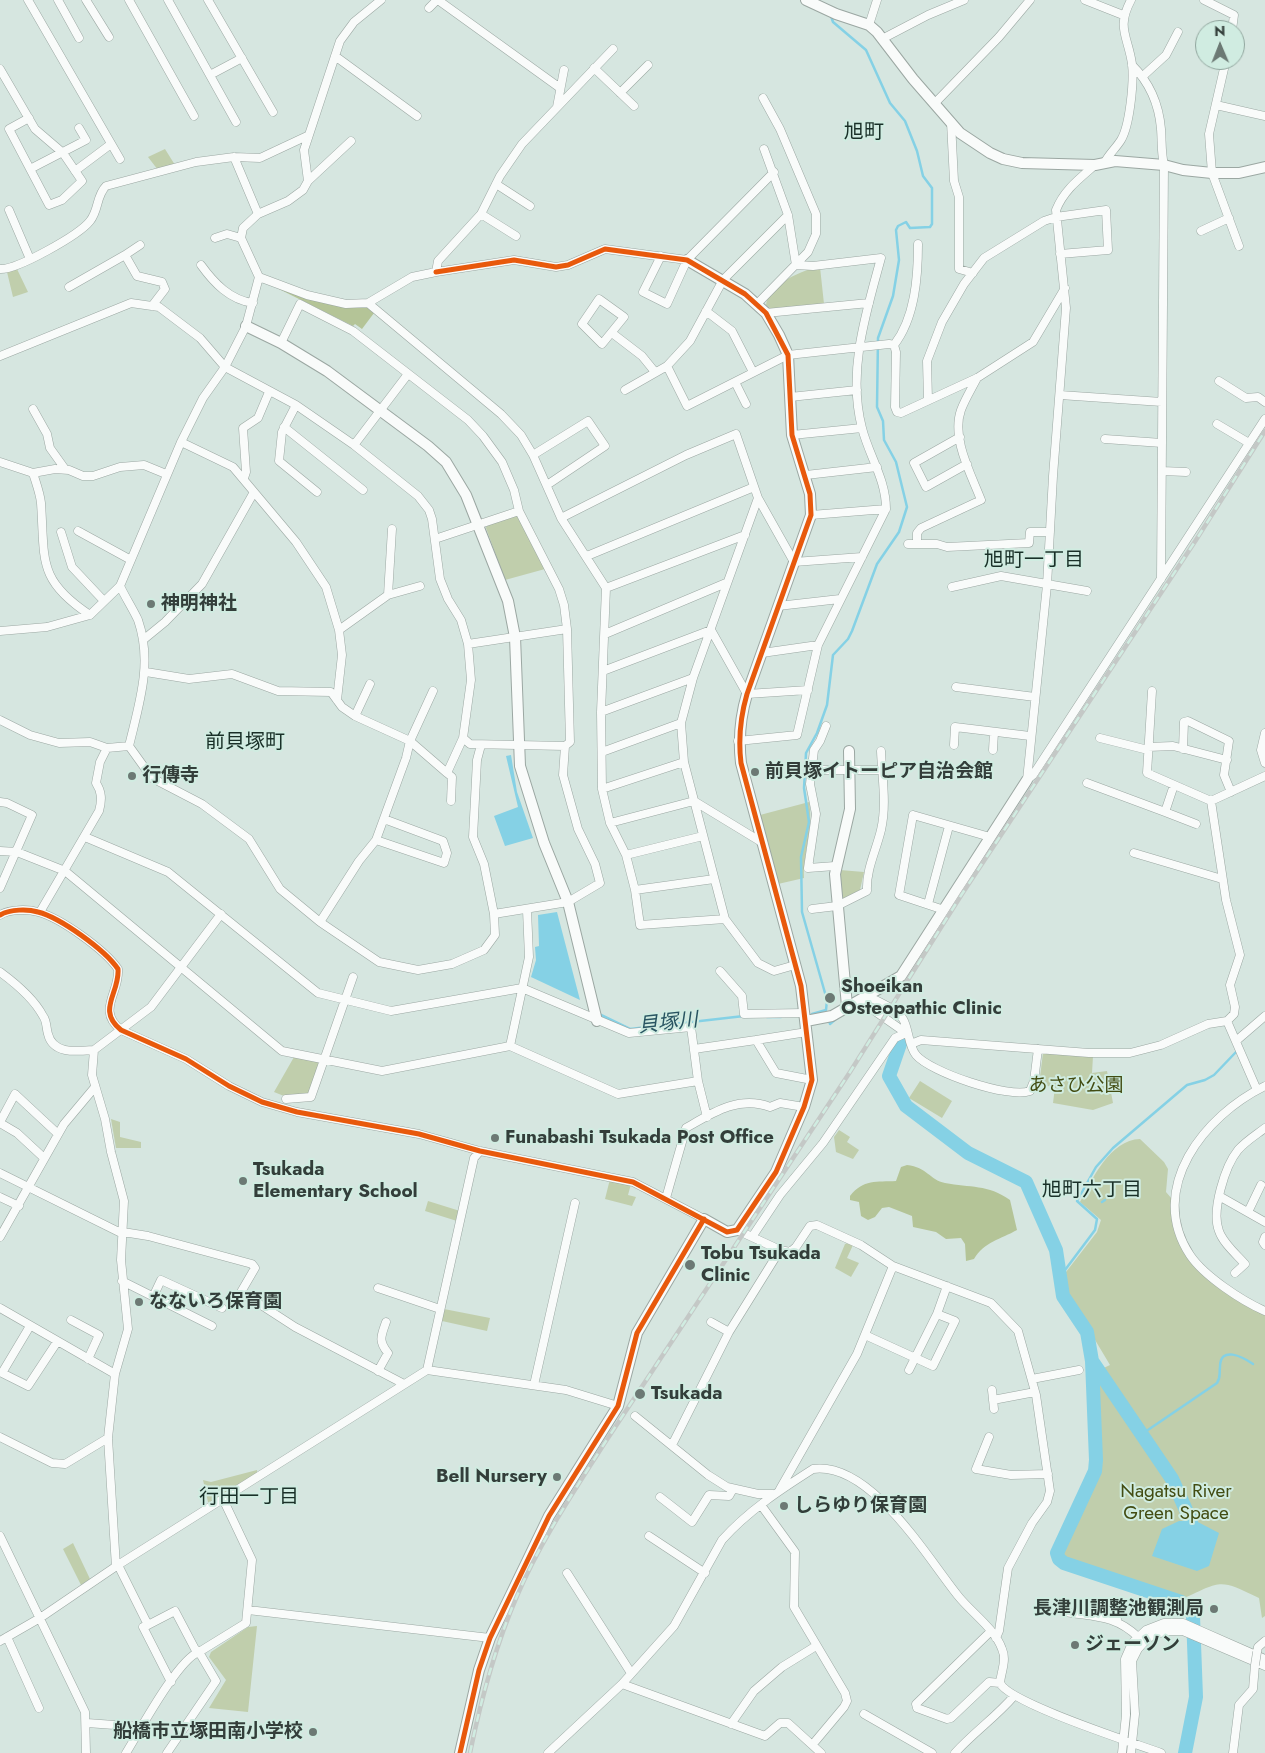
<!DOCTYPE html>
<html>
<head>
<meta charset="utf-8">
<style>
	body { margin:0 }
	#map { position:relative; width:1265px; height:1753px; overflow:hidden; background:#d6e6e0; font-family:Jost,sans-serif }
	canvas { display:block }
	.north { position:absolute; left:1195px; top:20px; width:50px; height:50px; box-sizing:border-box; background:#d0ece1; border:1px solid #91a69e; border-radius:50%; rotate:359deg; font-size:14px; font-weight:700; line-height:20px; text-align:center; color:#333e3a }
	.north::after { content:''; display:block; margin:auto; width:18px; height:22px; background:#6c7974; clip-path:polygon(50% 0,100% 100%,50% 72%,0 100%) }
</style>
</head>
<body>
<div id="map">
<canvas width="1265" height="1753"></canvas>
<div class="north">N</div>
</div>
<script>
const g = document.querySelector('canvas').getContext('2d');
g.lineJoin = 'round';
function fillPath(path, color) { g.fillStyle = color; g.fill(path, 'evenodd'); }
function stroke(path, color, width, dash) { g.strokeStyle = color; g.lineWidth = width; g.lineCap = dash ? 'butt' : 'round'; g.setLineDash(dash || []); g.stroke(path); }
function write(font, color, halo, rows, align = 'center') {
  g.font = font + ' Jost,"Noto Sans JP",sans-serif'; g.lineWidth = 4; g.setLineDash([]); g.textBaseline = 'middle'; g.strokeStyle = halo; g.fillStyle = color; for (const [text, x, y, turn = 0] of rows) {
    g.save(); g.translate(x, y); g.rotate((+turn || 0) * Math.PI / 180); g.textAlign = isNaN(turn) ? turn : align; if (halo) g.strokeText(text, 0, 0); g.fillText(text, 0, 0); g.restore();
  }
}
const green = new Path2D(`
	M 165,149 L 175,165 L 158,170 L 148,157 Z
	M 820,267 L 824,304 L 771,309 L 766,305 C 768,285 803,269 820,267 Z
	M 17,269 L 28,292 L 13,297 L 7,272 Z
	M 515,514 L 518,516 L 545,569 L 505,580 L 486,528 L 487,524 Z
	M 809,802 C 814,828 803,852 804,878 L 778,884 L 760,815 Z
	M 840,870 L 864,872 L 860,890 L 844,899 L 840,897 Z
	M 1043,1053 L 1093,1056 L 1092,1073 L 1107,1071 L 1113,1103 L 1093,1110 L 1053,1103 L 1055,1087 L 1039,1085 Z
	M 294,1057 L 321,1062 L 309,1096 L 284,1096 L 274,1092 Z
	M 920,1081 L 952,1101 L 942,1118 L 909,1098 Z
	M 111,1119 L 120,1122 L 120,1137 L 141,1142 L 141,1148 L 116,1148 Z
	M 839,1130 L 850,1137 L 847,1142 L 859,1150 L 853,1159 L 836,1152 L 834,1137 Z
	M 1140,1139 L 1164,1162 L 1168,1169 L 1166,1192 L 1172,1199 L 1189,1258 L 1265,1313 L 1265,1616 L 1262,1618 L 1259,1598 C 1218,1578 1222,1581 1182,1599 L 1065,1560 L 1060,1554 L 1061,1546 L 1094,1470 L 1093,1373 L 1110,1365 L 1064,1288 L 1066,1272 L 1097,1232 L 1101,1220 L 1080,1202 C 1092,1179 1110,1140 1140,1139 Z
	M 610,1179 L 631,1184 L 628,1195 L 636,1197 L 632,1206 L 605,1199 Z
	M 428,1201 L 460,1211 L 457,1221 L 425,1211 Z
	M 848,1243 L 853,1245 L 847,1258 L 859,1263 L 851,1277 L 835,1268 L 845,1244 Z
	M 444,1309 L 490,1318 L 487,1331 L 442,1321 Z
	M 257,1470 L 257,1475 L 211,1505 L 208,1502 L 203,1480 L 211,1482 Z
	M 73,1543 L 90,1579 L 81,1585 L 63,1549 Z
	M 257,1626 L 248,1712 L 209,1708 L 226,1680 L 209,1657 L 211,1652 L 248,1627 Z`);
const forest = new Path2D(`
	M 273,286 L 346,307 L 368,308 L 374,313 L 362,329 L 355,324 L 353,326 Z
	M 907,1165 C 927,1167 930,1180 945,1183 C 970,1188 988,1184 1010,1200 L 1017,1230 C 1001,1239 984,1242 974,1259 L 966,1261 L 965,1244 L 961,1238 L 946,1239 L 936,1232 L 913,1227 L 912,1216 L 889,1207 L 882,1208 L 875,1217 L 868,1220 L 861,1216 L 859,1202 L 850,1200 L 850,1196 C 863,1179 877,1182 896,1181 L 901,1167 Z`);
const water = new Path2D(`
	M 511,755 L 517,792 L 533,838 L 505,846 L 494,816 L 518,807 L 506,756 Z
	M 557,912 L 580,1000 L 531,977 L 536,960 L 535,947 L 539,946 L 538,915 Z
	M 1179,1521 L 1196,1521 L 1219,1533 L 1209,1566 L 1197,1571 L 1152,1556 L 1162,1529 Z`);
const stream = new Path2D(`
	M 857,1007 L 860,1006 L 867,1010
	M 599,1014 L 630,1029 L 744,1016
	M 812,1014 L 826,1010 L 827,1000 L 802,912 L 801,857 L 809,822 L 804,788 L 806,753 L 817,733 L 827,705 L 833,655 L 848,639 L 852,631 L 877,564 L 899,532 L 907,507 L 896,462 L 884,440 L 883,421 L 877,407 L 878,338 L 893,296 L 899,260 L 896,230 L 898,226 L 906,222 L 910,228 L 930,227 L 932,224 L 932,188 L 923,176 L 917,151 L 905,121 L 890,103 L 866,50 L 833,22 L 831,16
	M 767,1017 L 781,1017
	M 829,1020 L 830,1024 L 837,1018
	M 1102,1202 L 1105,1200
	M 1059,1278 L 1095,1230 L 1097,1219 L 1077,1201 L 1096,1167 L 1113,1148 L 1187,1085 L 1205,1080 L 1214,1075 L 1236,1052
	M 1142,1434 L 1217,1383 C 1221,1377 1219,1374 1220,1367 C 1220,1345 1243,1357 1253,1364`);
const river = new Path2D(`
	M 900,1044 L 889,1076 L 906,1106 L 968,1153 L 1026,1182 L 1056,1250 L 1063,1296 L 1087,1332 L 1092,1361 L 1096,1460 L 1095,1471 L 1057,1553 L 1059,1559 L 1064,1563 L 1181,1602 L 1190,1609 L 1193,1616 L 1196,1697 L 1185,1753
	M 1092,1361 L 1172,1479 L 1191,1521`);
const minor = new Path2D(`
	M 28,0 L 120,159
	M 58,0 L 79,38
	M 86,0 L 109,37
	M 129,0 L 194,116
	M 168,0 L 236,122
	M 208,0 L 273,112
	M 438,0 L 560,88
	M 1085,0 L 1123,15
	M 1204,0 L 1234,15 L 1232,30
	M 429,8 L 437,0
	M 869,25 L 877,0
	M 882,39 L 928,15 L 964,0
	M 335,56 L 417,116
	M 1226,60 L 1209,134 L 1212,173 L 1239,246
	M 1132,65 C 1149,82 1159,105 1161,129 C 1162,141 1161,152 1164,165 L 1161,579
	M 594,68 L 634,106
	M 0,69 L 35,129 L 63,153 L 82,181 L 62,200 L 49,205 L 9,129 L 29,118
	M 210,75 L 242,58
	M 1143,76 L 1166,55 L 1178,32
	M 620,93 L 648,65
	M 935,103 L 999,37 L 1030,0
	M 1216,105 L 1265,116
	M 557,107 L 564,70
	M 951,122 L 954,181 L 959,197 L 959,269 L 973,273
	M 234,157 L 258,214
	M 1105,162 C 1109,154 1116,148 1121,140 C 1130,125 1134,81 1132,64 C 1128,36 1116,28 1131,0
	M 30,169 L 86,140 L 79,128
	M 75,171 L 111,144
	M 308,181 L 351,141
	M 496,184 L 530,206
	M 9,210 L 30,259
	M 481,214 L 516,236
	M 1201,231 L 1229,218
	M 215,238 L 227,234 L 241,238
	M 125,255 L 140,245
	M 661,256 L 643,292 L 667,304 L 687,260 L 774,172
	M 201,265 C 214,283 230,300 253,303
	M 0,269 C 17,270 79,235 90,221 C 99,210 96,196 106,186 L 196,162 L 234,157 L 260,158 L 307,136
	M 436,272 L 514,260 L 556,267 L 568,265 L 605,249 L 687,260
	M 259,277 L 307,295 L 346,304 L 368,303 L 412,277 L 436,272 L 438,261 L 481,214 L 500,176 L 522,144 L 613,49
	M 69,287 L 125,255 L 137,276 L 162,282 L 165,289 L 152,306
	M 599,299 L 624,317 L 602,344 L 582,324 Z
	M 368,303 L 501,414 L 521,435 L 533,455 L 561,518 L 606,588 L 601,712 L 602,789 L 610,823 L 626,855 L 635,890 L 640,925 L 725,919
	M 757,304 L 808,252 L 816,234 L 816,214 L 780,129 L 763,98
	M 706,311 L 732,331 L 753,372
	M 766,313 L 869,303
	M 612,333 L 642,356 L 655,372
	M 894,345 C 915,318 918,277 918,244
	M 0,356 L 131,303 L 159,307 L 200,338 L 225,367 L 296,405 L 354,445 L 418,496 L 429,510 L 432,519 L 440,579 L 448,599 L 461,620 L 468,644 L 471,680 L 463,738 L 470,744 L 565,746 L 570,742 L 567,629 L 564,605 L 559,589 L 519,511 L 514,490 L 502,462 L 483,436 L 468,420 L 353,331 L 300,304 L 281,343
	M 667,366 L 687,406 L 788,355 L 889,344 L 894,345 L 896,352 L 895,407 L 897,412 L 901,413 L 977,378 L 1033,342 L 1065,288
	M 1219,381 L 1246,398 L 1258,397 L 1265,402
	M 735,382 L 746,404
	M 625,390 L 667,366 L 690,341 L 723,280 L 788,215
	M 1060,395 L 1162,402
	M 790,397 L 857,390
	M 928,400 L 927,361 L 942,322 L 964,284 L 984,258 L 1044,221 L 1056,217 L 1106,210 L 1108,250 L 1060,254
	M 296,405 L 282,432 L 279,461 L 317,492
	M 33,409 L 47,434 L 50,448 L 65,469
	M 1217,424 L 1249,443
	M 284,427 L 363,490
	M 792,435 L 862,428
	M 960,437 L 914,463 L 926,487 L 967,464
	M 1105,439 L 1162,443
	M 181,442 L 233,467 L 296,542 L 326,587 L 339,630 L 342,655 L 337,700
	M 354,445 L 408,374
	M 533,455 L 588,421 L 605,446 L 547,485
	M 0,462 L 33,473 L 55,469 L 69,470 L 83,476 L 93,476 L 120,467 L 144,465 L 166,474
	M 1162,471 L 1186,472
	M 33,473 C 36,483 40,493 41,503 C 45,560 37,580 90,615
	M 806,475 L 877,467
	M 244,478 L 246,472 L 243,428 L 258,418 L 269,392
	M 758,498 L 794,562 L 862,557
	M 811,515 L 886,509
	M 561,518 L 686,455 L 736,434 L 758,498 L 693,678 L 681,723 L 684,762 L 725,919 L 758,963 L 774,971 L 795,965
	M 78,531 L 131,560
	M 61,532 L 72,567 L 104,601
	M 435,539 L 519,511
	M 917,543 L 917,533 L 921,528 L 981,500 C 971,474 951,438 961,410 C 965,399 972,388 977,378
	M 908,544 L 937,544 L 947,547 L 1029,543 L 1030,532 L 1050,532
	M 587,556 L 754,487
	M 120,586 C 125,597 133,609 138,620 C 153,663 139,704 129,746
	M 952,587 L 1001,576 L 1087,591
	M 606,588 L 745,535
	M 388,595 L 392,529
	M 778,606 L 840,599
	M 339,630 L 388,595 L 420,586
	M 0,631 L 47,627 L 90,615 L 120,586 L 181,442 L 203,398 L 225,367 L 246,326 L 259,277 L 241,238 L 243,228 L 258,214 L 288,201 L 303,190 L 308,181 L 304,150 L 340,41 L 354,22 L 381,0
	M 605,634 L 726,583
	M 143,640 L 165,622 L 202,584 L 254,492
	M 468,644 L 567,629
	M 762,653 L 818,645
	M 603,671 L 711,630 L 747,694 L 808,690
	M 146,672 L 189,679 L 232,674 L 278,691 L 331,692 L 342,707 L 355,716 L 410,741 L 447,773 L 452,777 L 451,801
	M 956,687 L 1035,697
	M 1152,691 L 1147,773 L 1211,801 L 1265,776
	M 601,712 L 693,678
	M 355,716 L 370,684
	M 0,720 L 30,735 L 59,743 L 90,742 L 107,748 L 129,746 L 152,778 L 202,804 L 249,839 L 280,889 L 320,922 L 379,962 L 418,970 L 452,964 L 484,950 L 495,935 L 494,914 L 484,864 L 473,837 L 477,760 L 481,745
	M 826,726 L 820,741 L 814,750 L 810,784 L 816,814 L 808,868 L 835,866
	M 1265,733 L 1261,750 L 1265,763
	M 1100,738 L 1148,750
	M 738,741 L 797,735 L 818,645 L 886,509 C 886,479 869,456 862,428 C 847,371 866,313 881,258 L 813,266 L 796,265 L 788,215 L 764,149
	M 954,745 L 955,727 L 1030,736
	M 1148,747 L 1173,746 L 1227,760
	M 1183,749 L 1184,722 L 1188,721 L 1229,741 L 1224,775 L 1231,792
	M 993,750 L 994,732
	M 602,752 L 681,723
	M 811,770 L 882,770
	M 447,773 L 463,738
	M 1027,780 L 1047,585 L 1053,476 L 1066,308 L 1056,210 C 1064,190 1079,179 1095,165
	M 1027,780 L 1033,775 L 1265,419
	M 1087,783 L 1165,812 L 1174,785
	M 602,789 L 684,762
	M 0,802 L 7,803 L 32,815 L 0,888
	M 1165,812 L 1196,824
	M 610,823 L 694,801 L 763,843
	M 85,837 L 168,872 L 318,993 L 391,1011 L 522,988 L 629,1033 L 691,1027 L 698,1081 L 707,1117
	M 376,840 L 444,863 L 447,853 L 443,841 L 384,819
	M 0,851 L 17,852 L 65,871 L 282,1051 L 382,1071 L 510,1046 L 618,1094 L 698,1081
	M 1134,853 L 1222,879
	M 626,855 L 703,836
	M 635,890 L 714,879
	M 928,904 L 949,826
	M 812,909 L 837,906 L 867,891 C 866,869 876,851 881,830 C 887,805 882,777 881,751
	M 944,910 L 899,895 L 913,815 L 990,837
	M 40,912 L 99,811 C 102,800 102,792 96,783 L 100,762 L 107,748
	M 494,914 L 568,902 L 600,883 L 595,864 L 578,829 L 563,775 L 565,746
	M 0,915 C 10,909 28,909 38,912 C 61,918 105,950 118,969 C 120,993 96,1010 121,1030 L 186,1059 L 229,1086 L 262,1102 L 297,1112 L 419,1134 L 480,1151 L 633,1182 L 704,1219
	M 320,922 L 359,861 L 376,840 L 406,758 L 410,741 L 433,691
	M 720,971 L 742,996 L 744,1014 L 804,1013
	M 0,972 C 15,983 34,999 43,1016 C 47,1021 46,1028 48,1034 C 53,1055 78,1051 94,1050
	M 868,996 C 878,1002 897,1009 903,1019 C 909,1029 908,1045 916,1055 C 930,1072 1009,1099 1030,1091 L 1034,1081 L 1038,1049
	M 859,1000 L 906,1033
	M 1227,1021 L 1257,1090
	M 756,1040 L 807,1032
	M 1236,1041 L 1265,1016
	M 911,1044 L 921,1040 L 1089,1053 L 1130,1053 L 1161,1045 L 1208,1024 L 1227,1021 L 1234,1014 L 1235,1007 L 1230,985 L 1240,955 L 1226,900 L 1211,801
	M 510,1046 L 529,957 L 527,910
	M 694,1049 L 756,1040 L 776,1073 L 812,1080
	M 1265,1086 C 1205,1115 1146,1188 1190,1255 C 1204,1276 1242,1301 1265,1311
	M 286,1099 L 311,1097 L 353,977
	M 0,1122 L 15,1094 L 58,1134
	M 0,1123 L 17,1133 L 44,1158
	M 0,1173 L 123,1234
	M 1219,1196 L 1265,1222
	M 0,1197 L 19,1206
	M 666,1198 L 686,1128 C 712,1113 739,1095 770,1107 L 780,1103 L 804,1107
	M 1248,1212 L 1261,1185
	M 737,1230 L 780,1250 L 790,1252 L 796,1247 L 810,1226 L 817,1225 L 861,1245 L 893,1266 L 991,1303 L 1018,1331 L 1036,1395 L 1050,1491 L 1047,1502 L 1032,1523 L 1008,1568 L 999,1631 L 996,1638
	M 123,1232 L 148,1236 L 252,1264 L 255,1268 L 241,1292 L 295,1327 L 404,1384
	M 0,1237 L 64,1124 L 95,1087
	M 752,1237 L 780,1195 L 823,1143 L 895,1038 L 906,1033
	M 1265,1237 L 1263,1242 L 1265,1245
	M 1235,1273 L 1245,1264 C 1236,1254 1223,1243 1219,1231 C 1211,1211 1225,1166 1238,1150 C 1246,1141 1256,1135 1265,1128
	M 122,1281 L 212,1326
	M 378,1288 L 440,1309
	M 153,1297 L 161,1280 L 222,1308
	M 0,1308 L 115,1374
	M 71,1320 L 99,1335 L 88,1359
	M 711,1322 L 729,1332
	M 30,1326 L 2,1373 L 28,1386 L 57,1342
	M 865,1335 L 933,1366 L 955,1321 L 937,1314
	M 427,1370 L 474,1158 L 480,1151
	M 909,1370 L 937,1314 L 947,1286
	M 378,1371 L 388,1353 C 378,1341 381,1336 386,1322
	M 1032,1379 L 1079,1370
	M 534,1385 L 575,1203
	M 992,1390 L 994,1409
	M 993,1400 L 1035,1392
	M 635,1416 L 708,1475 L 727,1487 L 758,1494 L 773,1494
	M 0,1437 L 52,1463 L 65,1464 L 108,1438
	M 989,1437 L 976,1469 L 1011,1475 L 1048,1474
	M 672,1445 L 729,1332 L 780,1250
	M 780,1489 L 857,1354 L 893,1266
	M 660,1497 L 692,1522 L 709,1495 L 729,1496 L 733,1489
	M 761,1505 L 795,1552 L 794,1607 L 845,1693 L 847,1701 L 844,1707 L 813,1744
	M 0,1536 L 85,1712 L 86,1753
	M 649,1536 L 705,1573
	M 118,1565 L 148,1625 L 175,1611 L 195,1649 L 199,1652 C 178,1659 139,1732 126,1753
	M 116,1567 L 108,1438 L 115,1374 L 128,1329 L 121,1260 L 124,1201 L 111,1152 L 105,1119 L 92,1075 L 94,1050 L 151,1007 L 221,914
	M 567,1573 L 631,1673
	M 1116,1602 L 1117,1621
	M 1062,1607 L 1065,1612 C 1095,1617 1115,1615 1138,1637
	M 248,1610 L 490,1638
	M 148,1625 L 143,1627 L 171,1682
	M 990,1632 L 916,1704 L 917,1708 L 947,1719 L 951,1718 L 989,1682 L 1000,1683
	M 7,1637 L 39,1708
	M 0,1641 L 40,1618 L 118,1565 L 427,1370 L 566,1390 L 618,1406
	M 1257,1652 L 1258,1647 L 1265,1641
	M 622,1684 L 765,1736 L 780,1723 L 788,1723 L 821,1753
	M 864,1714 L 932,1753
	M 87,1723 L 142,1727
	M 731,1724 L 754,1691 L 782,1667 L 816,1646
	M 167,1753 L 216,1681 L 199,1652 L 246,1623 L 252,1560 L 223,1499
	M 548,1753 L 622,1684 L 674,1626 L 722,1540 C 748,1511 780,1490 813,1469 C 871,1461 928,1559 959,1597 C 972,1613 995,1629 1002,1649 C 1007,1660 1001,1672 1000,1683 C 1009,1703 1134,1743 1161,1753
	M 955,1753 C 974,1732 996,1717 1014,1696
	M 1122,1753 L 1126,1715 L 1125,1659 L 1132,1643 L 1146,1630 L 1164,1623 L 1183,1623 L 1265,1659
	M 1131,1753 L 1135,1714 L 1132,1661 L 1138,1649 L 1148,1638 L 1165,1631 L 1183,1631 L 1265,1666
	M 1233,1753 L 1239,1705 L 1253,1689 L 1255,1665`);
const tertiary = new Path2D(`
	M 806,0 L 836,14 L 869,25 L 877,32 L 913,79 L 960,133 L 990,153 L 1003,159 L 1022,163 L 1095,165 L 1115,161 L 1164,165 L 1183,170 L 1212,173 L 1239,173 L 1265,167
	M 246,326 L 281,343 L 327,371 L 428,446 L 446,462 L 466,495 L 508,601 L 515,637 L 520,766 L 544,843 L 568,902 L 597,1021
	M 847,1006 L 835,874 L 850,809 L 849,751
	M 806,1021 L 832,1016 L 901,976 L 1027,780
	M 460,1753 L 479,1670 L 490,1638 L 549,1516 L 618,1406 L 637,1333 L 704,1219 L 727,1232 L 737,1230 L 776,1172 L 804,1107 L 812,1080 L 801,986 L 741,763 C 738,738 740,718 747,694 L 811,515 L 810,494 L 792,435 L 788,355 L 779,335 L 766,313 L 745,294 L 687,260`);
const rail = new Path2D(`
	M 470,1753 C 481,1699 495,1647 517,1596 C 540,1542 573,1493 604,1444 L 850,1072 L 962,894 L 1196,540 L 1265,431`);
const minorBridge = new Path2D(`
	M 1255,1665 L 1257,1652`);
const cycleway = new Path2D(`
	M 0,915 C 10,909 28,909 38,912 C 61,918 105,950 118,969 C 120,993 96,1010 121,1030 L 186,1059 L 229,1086 L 262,1102 L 297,1112 L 419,1134 L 480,1151 L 633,1182 L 727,1232 L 737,1230 L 776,1172 L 804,1107 L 812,1080 L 801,986 L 741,763 C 738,738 740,718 747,694 L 811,515 L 810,494 L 792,435 L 788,355 L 766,313 L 745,294 L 687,260 L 605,249 L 568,265 L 556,267 L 514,260 L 436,272
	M 460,1753 L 479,1670 L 490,1638 L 549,1516 L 618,1406 L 637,1333 L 704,1219`);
const markers = [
	[151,604,5,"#6c7974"],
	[755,772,5,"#6c7974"],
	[132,776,5,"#6c7974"],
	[830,998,6,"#6c7974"],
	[495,1138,5,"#6c7974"],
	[243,1181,5,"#6c7974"],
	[690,1265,6,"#6c7974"],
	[139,1302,5,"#6c7974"],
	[640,1394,6,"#6c7974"],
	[557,1477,5,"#6c7974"],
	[784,1506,5,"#6c7974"],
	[1214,1609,5,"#6c7974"],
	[1075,1645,5,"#6c7974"],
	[313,1732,5,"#6c7974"]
];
const poiNames = [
	["神明神社",161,604],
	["前貝塚イトーピア自治会館",765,772],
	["行傳寺",142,776],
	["Shoeikan",841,987],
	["Osteopathic Clinic",841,1009],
	["Funabashi Tsukada Post Office",505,1138],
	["Tsukada",253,1170],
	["Elementary School",253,1192],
	["Tobu Tsukada",701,1254],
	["Clinic",701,1276],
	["なないろ保育園",149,1302],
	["Tsukada",651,1394],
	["Bell Nursery",547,1477,"right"],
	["しらゆり保育園",794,1506],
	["長津川調整池観測局",1204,1609,"right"],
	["ジェーソン",1085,1645],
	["船橋市立塚田南小学校",303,1732,"right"]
];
const parkNames = [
	["あさひ公園",1076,1086],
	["Nagatsu River",1176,1492],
	["Green Space",1176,1514]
];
const neighbourhoodNames = [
	["旭町",864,133],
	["旭町一丁目",1034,561],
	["前貝塚町",245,743],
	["旭町六丁目",1092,1191],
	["行田一丁目",249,1498]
];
const waterNames = [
	["貝塚川",668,1024,-6]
];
fillPath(green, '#c0ceac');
fillPath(forest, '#b4c497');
fillPath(water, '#85d1e5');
stroke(stream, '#85d1e5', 2.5);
stroke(river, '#85d1e5', 14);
stroke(minor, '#9ba7a2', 9);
stroke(tertiary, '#9ba7a2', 12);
stroke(minor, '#f9fbfa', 8);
stroke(tertiary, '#f9fbfa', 10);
stroke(rail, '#c4c8c6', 4.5);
stroke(rail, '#d0ece1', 2.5, [8]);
stroke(minorBridge, '#9ba7a2', 9, []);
stroke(minorBridge, '#f9fbfa', 8);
stroke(cycleway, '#e8590c', 5);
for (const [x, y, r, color] of markers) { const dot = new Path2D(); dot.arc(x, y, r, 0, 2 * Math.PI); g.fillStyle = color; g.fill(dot); stroke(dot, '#d0ece1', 2); }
write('bold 19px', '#333e3a', '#d0ece1', poiNames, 'left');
write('19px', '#424c12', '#d0ece1', parkNames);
write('20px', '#193028', '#d0ece1', neighbourhoodNames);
write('italic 20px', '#285461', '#d0ece1', waterNames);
</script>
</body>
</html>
